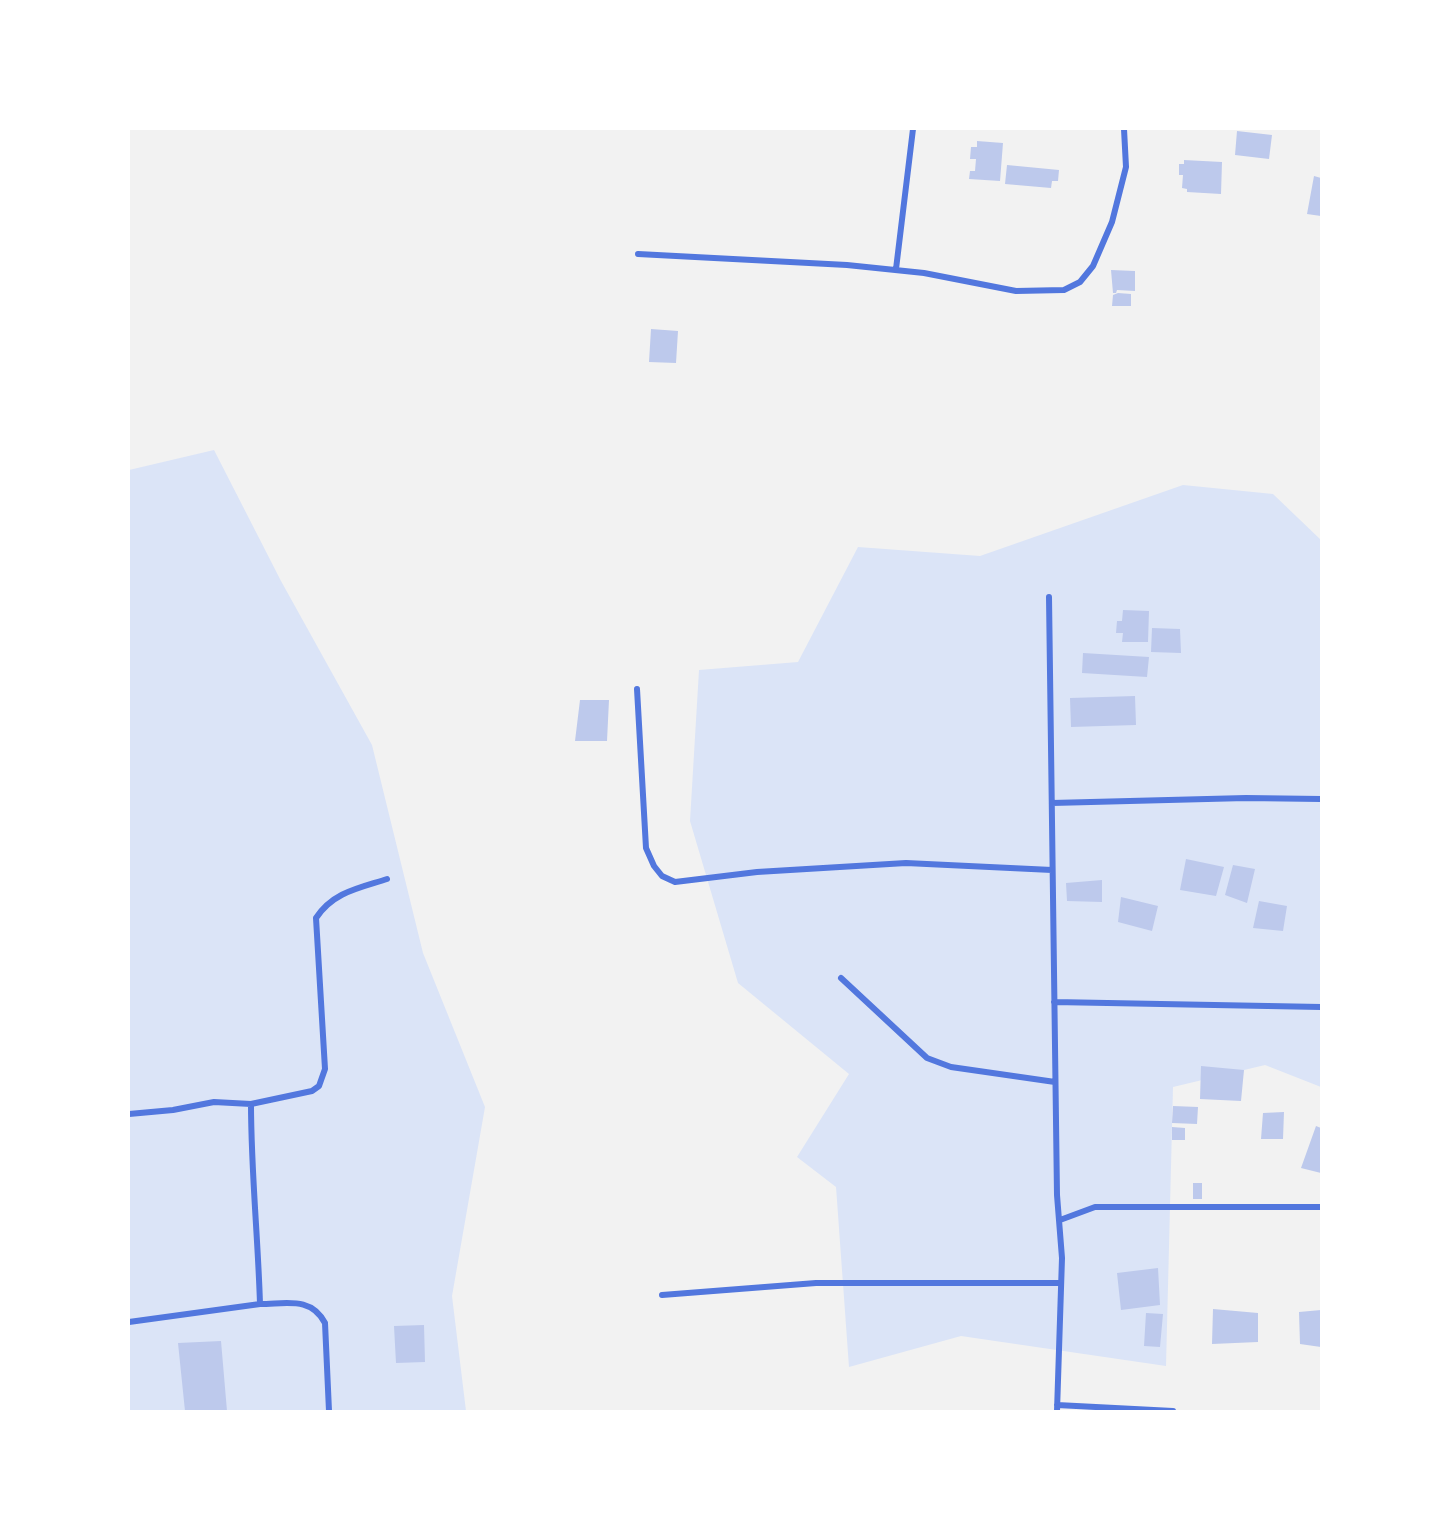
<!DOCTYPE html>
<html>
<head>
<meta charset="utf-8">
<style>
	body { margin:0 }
	#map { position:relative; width:1450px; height:1540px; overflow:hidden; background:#f2f2f2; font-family:Arial,sans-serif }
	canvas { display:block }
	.frame { position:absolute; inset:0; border:130px solid #fff; pointer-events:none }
</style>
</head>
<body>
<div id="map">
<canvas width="1450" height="1540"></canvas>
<div class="frame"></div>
</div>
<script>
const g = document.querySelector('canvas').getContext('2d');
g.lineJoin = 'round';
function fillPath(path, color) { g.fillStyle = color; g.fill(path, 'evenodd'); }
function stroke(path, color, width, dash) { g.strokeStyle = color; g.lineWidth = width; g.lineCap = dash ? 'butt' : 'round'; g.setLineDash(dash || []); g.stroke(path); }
const green = new Path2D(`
	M 214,450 L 281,581 L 372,745 L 423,953 L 485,1107 L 452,1296 L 466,1411 L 129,1411 L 129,470 Z
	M 1183,485 L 1273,494 L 1321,540 L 1321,1087 L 1265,1065 L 1173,1087 L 1166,1366 L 961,1336 L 849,1367 L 836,1187 L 797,1157 L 849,1074 L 738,983 L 690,821 L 699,670 L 798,662 L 858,547 L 980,556 Z`);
const building = new Path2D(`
	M 1237,131 L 1272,135 L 1269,159 L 1235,155 Z
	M 977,141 L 1003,143 L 1000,181 L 969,179 L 970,171 L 975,171 L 976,159 L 970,159 L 971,147 L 977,147 Z
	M 1184,160 L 1222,162 L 1221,194 L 1187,192 L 1187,189 L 1182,188 L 1183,175 L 1179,175 L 1179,164 L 1184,164 Z
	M 1007,165 L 1059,170 L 1058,181 L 1052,181 L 1051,188 L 1005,184 Z
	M 1314,176 L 1321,178 L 1321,216 L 1307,214 Z
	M 1111,270 L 1135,271 L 1135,291 L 1117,290 L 1116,293 L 1113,293 Z
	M 1118,293 L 1131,294 L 1131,306 L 1112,306 L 1113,295 Z
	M 651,329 L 678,331 L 676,363 L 649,362 Z
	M 1123,610 L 1149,611 L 1148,642 L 1122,642 L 1123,633 L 1116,633 L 1117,621 L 1122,621 Z
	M 1152,628 L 1180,629 L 1181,653 L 1151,652 Z
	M 1083,653 L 1149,657 L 1147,677 L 1082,673 Z
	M 1135,696 L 1136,725 L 1071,727 L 1070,698 Z
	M 580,700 L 609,700 L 607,741 L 575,741 Z
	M 1186,859 L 1224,867 L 1216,896 L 1180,890 Z
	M 1233,865 L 1255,869 L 1247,903 L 1225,895 Z
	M 1102,880 L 1102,902 L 1067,901 L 1066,883 Z
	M 1121,897 L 1158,906 L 1152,931 L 1118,922 Z
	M 1259,901 L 1287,906 L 1283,931 L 1253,928 Z
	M 1201,1066 L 1244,1070 L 1241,1101 L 1200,1099 Z
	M 1173,1106 L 1198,1107 L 1197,1124 L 1172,1123 Z
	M 1284,1112 L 1283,1139 L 1261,1139 L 1263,1113 Z
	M 1316,1126 L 1321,1128 L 1321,1173 L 1301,1168 Z
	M 1172,1127 L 1185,1128 L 1185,1140 L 1172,1140 Z
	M 1193,1183 L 1202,1183 L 1202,1199 L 1193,1199 Z
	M 1158,1268 L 1160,1305 L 1121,1310 L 1117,1273 Z
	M 1213,1309 L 1258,1313 L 1258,1342 L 1212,1344 Z
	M 1321,1310 L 1321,1347 L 1300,1344 L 1299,1312 Z
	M 1146,1313 L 1163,1314 L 1160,1347 L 1144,1346 Z
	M 424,1325 L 425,1362 L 396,1363 L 394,1326 Z
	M 221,1341 L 227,1411 L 185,1411 L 178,1343 Z`);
const minor = new Path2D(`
	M 638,254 L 847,265 L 924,273 L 1016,291 L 1064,290 L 1080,282 L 1093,266 L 1112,222 L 1126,167 L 1124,129
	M 896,269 L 913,129
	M 1049,597 L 1057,1195 L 1062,1258 L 1057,1411
	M 637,689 L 646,848 L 654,866 L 662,876 L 675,882 L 757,872 L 906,863 L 1052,870
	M 1052,803 L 1246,798 L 1321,799
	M 841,978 L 927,1058 L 951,1067 L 1055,1082
	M 1054,1002 L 1321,1007
	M 129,1114 L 173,1110 L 214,1102 L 251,1104
	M 1060,1220 L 1095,1207 L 1321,1207
	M 662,1295 L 816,1283 L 1061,1283
	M 129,1322 L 260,1304
	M 1057,1405 L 1173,1411
	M 329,1411 L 325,1323 C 311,1296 286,1304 260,1304 C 258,1237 251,1171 251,1104 L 312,1091 L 319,1086 L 325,1069 L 316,918 C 333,892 359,888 387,879`);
fillPath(green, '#dbe4f7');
fillPath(building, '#bdc9ec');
stroke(minor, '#5277de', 6);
</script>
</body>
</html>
